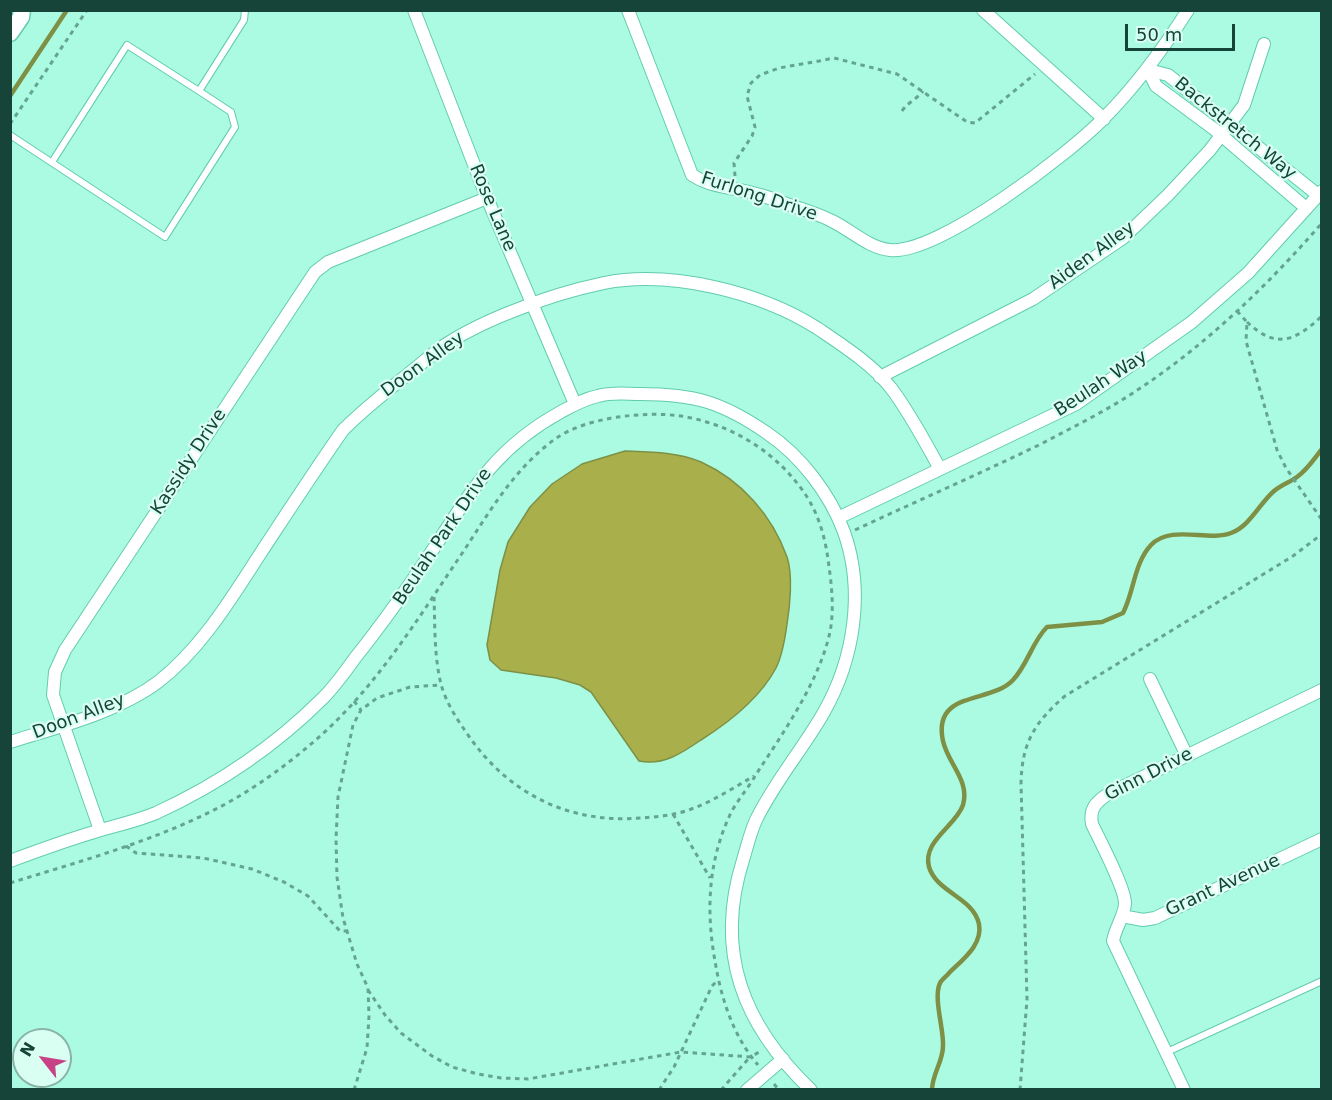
<!DOCTYPE html>
<html>
<head>
<meta charset="utf-8">
<style>
	body { margin:0 }
	#map { position:relative; width:1332px; height:1100px; overflow:hidden; background:#abfbe2; font-family:"DejaVu Sans",sans-serif }
	canvas { display:block }
	.frame { position:absolute; inset:0; border:12px solid #174438; pointer-events:none }
	.north { position:absolute; left:12px; top:1028px; width:60px; height:60px; box-sizing:border-box; background:#d9fff2; border:2px solid #8bb4a8; border-radius:50%; rotate:301deg; font-size:16px; font-weight:700; line-height:24px; text-align:center; color:#174438 }
	.north::after { content:''; display:block; margin:auto; width:21px; height:27px; background:#c74386; clip-path:polygon(50% 0,100% 100%,50% 72%,0 100%) }
	.scale { position:absolute; left:1125px; top:24px; width:110px; height:27px; box-sizing:border-box; border:3px solid #174438; border-top:0; padding-left:8px; font-size:18px; line-height:21px; white-space:nowrap; color:#174438; -webkit-text-stroke:4px #d9fff2; paint-order:stroke }
</style>
</head>
<body>
<div id="map">
<canvas width="1332" height="1100"></canvas>
<div class="frame"></div>
<div class="north">N</div>
<div class="scale">50 m</div>
</div>
<script>
const g = document.querySelector('canvas').getContext('2d');
g.lineJoin = 'round';
function fillPath(path, color) { g.fillStyle = color; g.fill(path, 'evenodd'); }
function stroke(path, color, width, dash) { g.strokeStyle = color; g.lineWidth = width; g.lineCap = dash ? 'butt' : 'round'; g.setLineDash(dash || []); g.stroke(path); }
function write(font, color, halo, rows, align = 'center') {
  g.font = font + ' "DejaVu Sans",sans-serif'; g.lineWidth = 4.5; g.setLineDash([]); g.textBaseline = 'middle'; g.strokeStyle = halo; g.fillStyle = color; for (const [text, x, y, turn = 0] of rows) {
    g.save(); g.translate(x, y); g.rotate((+turn || 0) * Math.PI / 180); g.textAlign = isNaN(turn) ? turn : align; if (halo) g.strokeText(text, 0, 0); g.fillText(text, 0, 0); g.restore();
  }
}
const water = new Path2D(`
	M 625,451 C 650,452 677,452 701,462 C 741,480 772,515 787,557 C 793,574 790,606 787,624 C 785,639 782,656 776,668 C 760,698 728,723 701,740 C 682,753 663,766 639,761 L 591,692 L 580,685 L 556,678 L 501,670 L 490,660 L 487,645 L 500,570 L 508,542 L 530,507 L 552,484 L 582,464 Z`);
const stream = new Path2D(`
	M 10,96 L 67,10
	M 932,1090 C 932,1074 943,1062 943,1046 C 944,1029 933,998 940,983 C 942,979 947,976 949,973 C 962,960 983,945 979,924 C 973,897 937,893 929,867 C 922,841 956,826 963,805 C 970,780 948,764 943,741 C 932,690 991,704 1013,680 C 1028,664 1032,642 1047,627 L 1102,622 L 1123,613 C 1134,592 1134,563 1151,545 C 1171,524 1208,542 1231,533 C 1250,526 1259,504 1274,491 C 1281,485 1290,482 1297,477 C 1307,470 1314,459 1322,449`);
const path = new Path2D(`
	M 902,111 C 908,102 916,100 923,91
	M 10,124 L 87,10
	M 735,176 L 734,163 L 752,136 L 755,127 L 747,96 L 751,83 L 760,75 L 779,68 L 819,61 L 834,58 L 897,74 L 967,122 L 975,123 L 1035,74
	M 1237,311 L 1247,322 L 1246,341 L 1277,450 L 1286,468 L 1322,520
	M 1247,322 C 1276,349 1294,342 1322,316
	M 855,530 C 917,501 979,474 1041,444 C 1073,427 1106,411 1136,391 C 1206,345 1267,286 1322,223
	M 434,597 C 435,625 434,656 441,684 C 445,700 456,718 466,732 C 506,792 567,824 640,818 C 658,817 677,815 694,808 C 715,800 735,787 754,776
	M 354,701 L 361,710
	M 673,814 L 710,878
	M 126,846 L 136,853 L 203,858 L 252,869 L 284,882 L 308,896 L 340,931 L 347,931
	M 10,883 C 78,862 147,843 210,812 C 249,793 286,766 318,738 C 377,686 419,617 463,552 C 490,511 514,469 555,439 C 586,417 644,411 681,416 C 730,424 774,450 803,491 C 819,513 826,540 829,567 C 832,587 834,611 830,632 C 819,682 783,733 755,776 C 747,790 735,803 729,817 C 708,863 706,912 715,961 C 721,998 733,1036 758,1065
	M 368,990 L 385,1015 L 401,1033 L 432,1056 L 452,1067 L 478,1074 L 501,1078 L 528,1079 L 681,1052 L 751,1057 L 762,1050
	M 774,1084 L 779,1090
	M 354,1090 L 367,1048 L 369,1016 L 368,988 L 357,964 L 343,918 L 337,877 L 336,839 L 338,797 L 353,725 L 361,710 L 377,698 L 410,687 L 441,685
	M 659,1090 L 674,1067 L 712,986 L 718,980
	M 721,1090 L 750,1057
	M 1020,1090 L 1027,999 L 1021,783 C 1022,743 1034,723 1065,696 L 1293,556 L 1322,534`);
const lane = new Path2D(`
	M 10,135 L 165,237 L 235,127 L 231,112 L 199,91 L 244,20 L 245,10
	M 52,162 L 127,45 L 199,91
	M 1167,1052 L 1322,981`);
const street = new Path2D(`
	M 414,10 L 487,198 L 575,404
	M 628,10 L 692,175 C 707,185 722,186 739,190 C 755,193 771,198 787,204 C 801,209 816,213 830,220 C 850,229 868,248 890,250 C 938,255 1070,153 1104,118 C 1137,85 1163,49 1188,10
	M 983,10 L 1104,119
	M 1148,70 L 1168,75 L 1318,195
	M 1148,70 L 1156,86 L 1214,129 L 1306,208
	M 880,377 L 1033,299 L 1123,238 L 1168,195 L 1210,150 L 1244,105 L 1264,44
	M 838,518 L 1076,404 L 1192,322 L 1248,273 L 1322,191
	M 1150,679 L 1187,756
	M 10,742 C 58,727 118,712 158,682 C 202,648 232,597 262,551 C 289,510 315,470 343,430 C 365,408 388,390 412,371 C 424,362 435,351 448,343 C 470,329 497,317 521,308 C 548,297 576,289 604,283 C 671,270 760,292 817,328 C 842,345 872,364 891,388 C 910,413 925,442 940,469
	M 100,830 L 53,695 L 55,672 L 65,650 L 315,272 L 328,262 L 487,198
	M 10,861 C 37,851 64,841 91,833 C 112,826 135,822 156,813 C 217,785 275,746 323,698 C 335,686 345,672 355,658 C 383,623 409,586 434,548 C 472,490 496,448 559,413 C 572,406 583,399 598,396 C 611,392 626,394 640,394 C 694,394 722,402 767,433 C 801,456 830,494 844,532 C 865,591 854,659 824,712 C 803,749 775,781 756,820 C 750,833 747,847 743,860 C 714,952 743,1025 811,1090
	M 1122,916 L 1143,920 L 1155,918 L 1322,839
	M 747,1090 L 783,1059
	M 1184,1090 L 1113,941 C 1115,928 1124,917 1125,904 C 1126,890 1100,841 1092,824 C 1089,809 1096,802 1108,794 L 1322,690`);
const secondary = new Path2D(`
	M 10,33 L 21,17 L 22,10`);
const streetNames = [
	["Backstretch Way",1235,129,39],
	["Furlong Drive",759,197,18],
	["Rose Lane",492,208,67],
	["Aiden Alley",1092,256,-36],
	["Doon Alley",423,365,-36],
	["Beulah Way",1101,384,-33],
	["Kassidy Drive",189,462,-57],
	["Beulah Park Drive",443,537,-56],
	["Doon Alley",79,717,-21],
	["Ginn Drive",1149,775,-27],
	["Grant Avenue",1223,886,-25]
];
fillPath(water, '#a9b04b');
stroke(water, '#7d9045', 1.5);
stroke(stream, '#7d9045', 4.5);
stroke(lane, '#62ccae', 8);
stroke(street, '#62ccae', 14);
stroke(secondary, '#62ccae', 19);
stroke(path, '#64a491', 3, [4.5, 4.5]);
stroke(lane, '#fff', 6);
stroke(street, '#fff', 12);
stroke(secondary, '#fff', 16);
write('18px', '#174438', '#d9fff2', streetNames);
</script>
</body>
</html>
